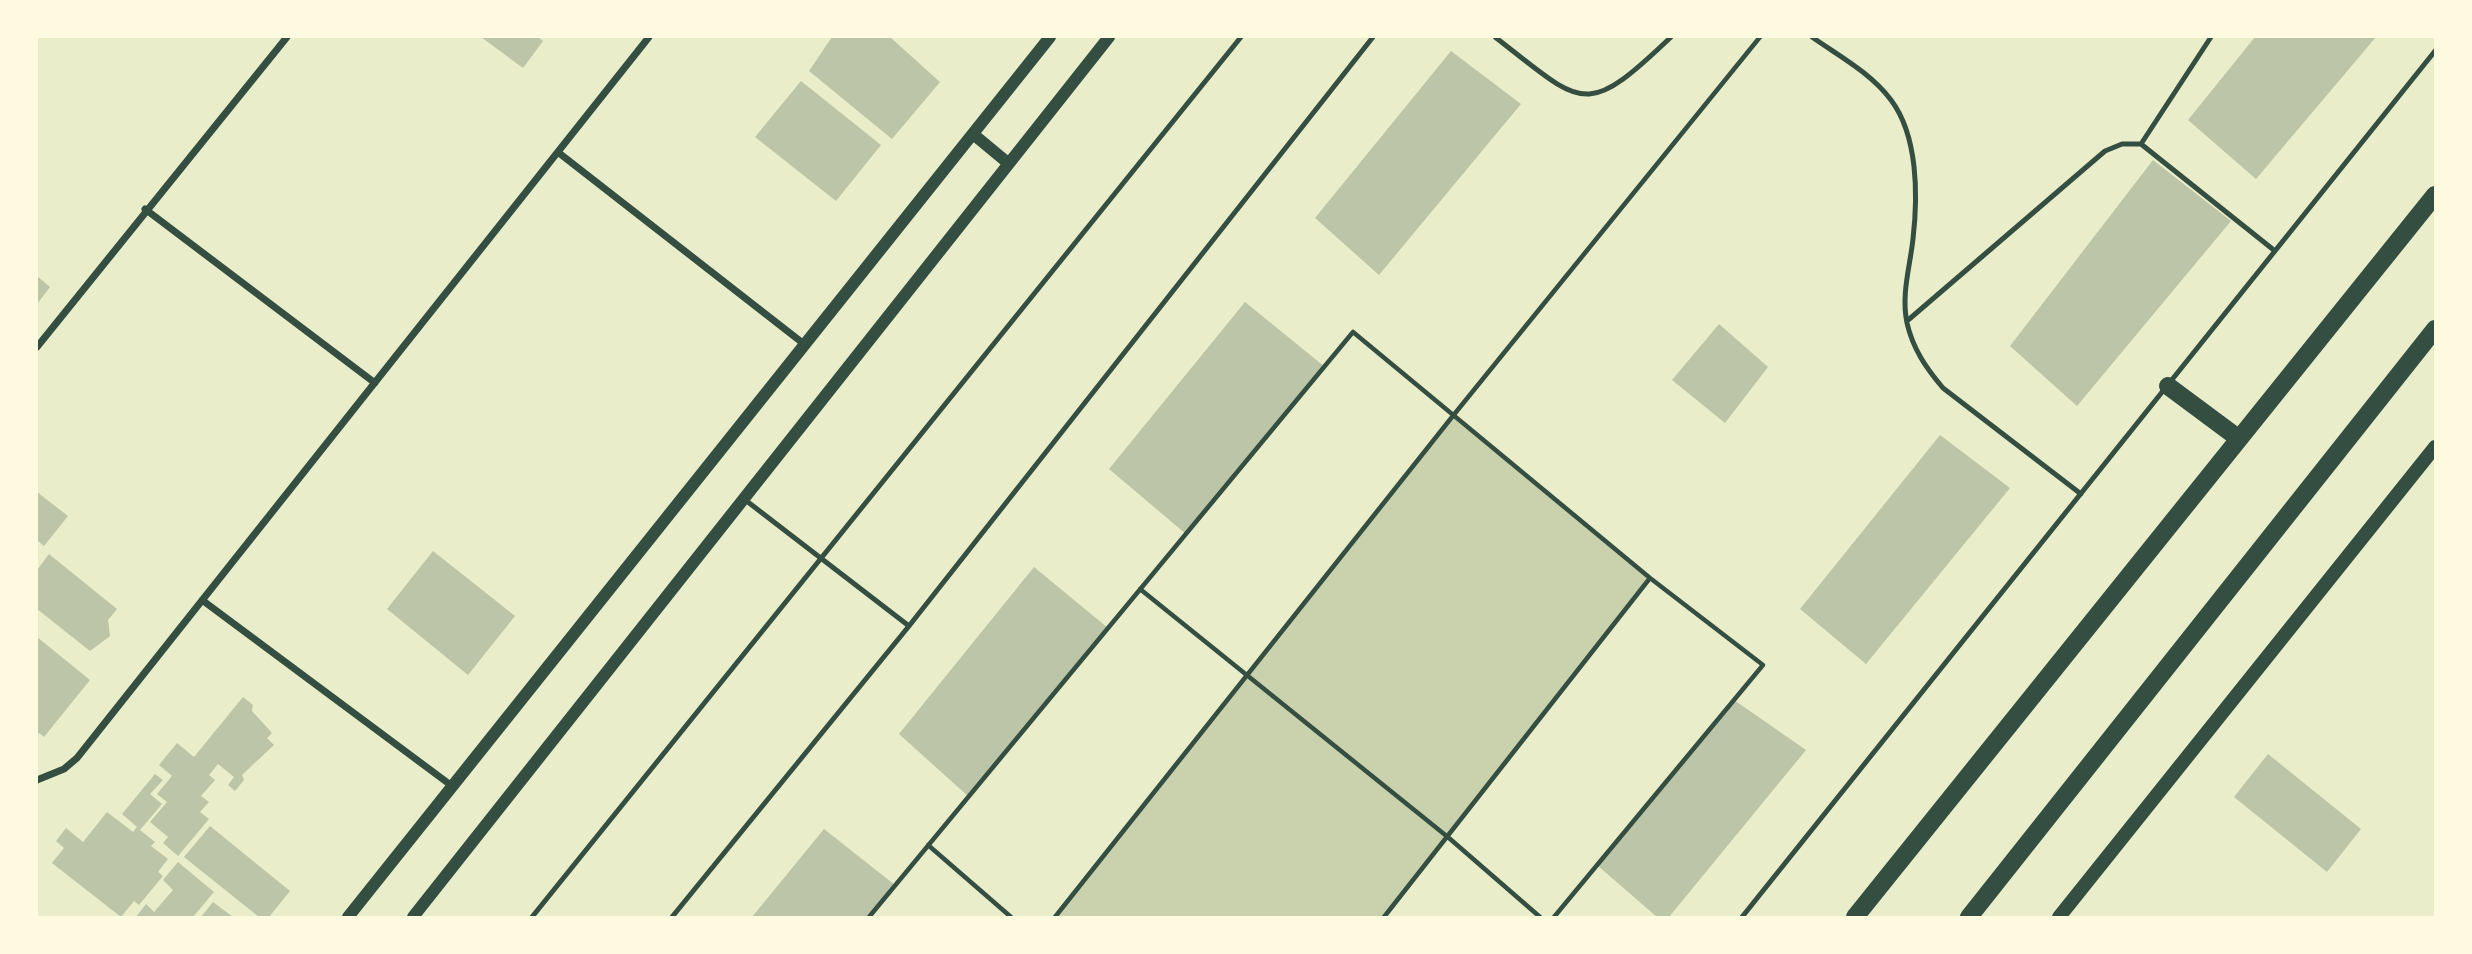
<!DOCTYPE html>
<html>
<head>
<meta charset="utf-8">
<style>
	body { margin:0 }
	#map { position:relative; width:2472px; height:954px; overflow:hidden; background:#e9edc9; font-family:Roboto,sans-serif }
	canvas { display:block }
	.frame { position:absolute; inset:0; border:38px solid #fefae0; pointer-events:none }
</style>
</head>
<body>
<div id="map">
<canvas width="2472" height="954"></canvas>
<div class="frame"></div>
</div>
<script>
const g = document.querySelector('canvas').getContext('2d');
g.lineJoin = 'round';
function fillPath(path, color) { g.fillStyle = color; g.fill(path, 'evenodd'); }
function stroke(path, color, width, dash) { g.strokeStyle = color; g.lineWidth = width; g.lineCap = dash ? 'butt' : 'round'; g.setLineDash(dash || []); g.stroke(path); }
const green = new Path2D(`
	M 1452,417 L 1650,578 L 1384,917 L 1055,917 Z`);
const building = new Path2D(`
	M 481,37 L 538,37 L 543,41 L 523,68 Z
	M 832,37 L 890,37 L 940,82 L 892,139 L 809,71 Z
	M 2255,37 L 2376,37 L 2256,179 L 2188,120 Z
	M 1451,51 L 1521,104 L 1379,275 L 1315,218 Z
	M 801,81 L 881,145 L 836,201 L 755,137 Z
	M 2153,160 L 2231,221 L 2077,406 L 2010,346 Z
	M 37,276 L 50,287 L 37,304 Z
	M 1245,302 L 1325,367 L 1186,534 L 1109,469 Z
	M 1719,324 L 1768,367 L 1725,423 L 1672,380 Z
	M 1940,435 L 2010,488 L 1866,664 L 1800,609 Z
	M 37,492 L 68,516 L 44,546 L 37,540 Z
	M 433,551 L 515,616 L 468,675 L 387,609 Z
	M 49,554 L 117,609 L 108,620 L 110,636 L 90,651 L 37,609 L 37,570 Z
	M 1034,567 L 1108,628 L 969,797 L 899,734 Z
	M 37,637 L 90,680 L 44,737 L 39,733 L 37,736 Z
	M 243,697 L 253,705 L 252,711 L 272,733 L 267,738 L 274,745 L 242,775 L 244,780 L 235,791 L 228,785 L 234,777 L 218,764 L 209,775 L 215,780 L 201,796 L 209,802 L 200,812 L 209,819 L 178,856 L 163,843 L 168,837 L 150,822 L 167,802 L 157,794 L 172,776 L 159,765 L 177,743 L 194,757 Z
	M 1734,700 L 1806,750 L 1669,917 L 1657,917 L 1597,865 Z
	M 2268,754 L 2361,829 L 2327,872 L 2234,797 Z
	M 155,774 L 163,780 L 150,794 L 162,804 L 140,830 L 155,842 L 151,846 L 168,859 L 158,872 L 163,876 L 139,905 L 134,901 L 121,917 L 52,863 L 64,848 L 56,841 L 66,828 L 83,842 L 107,812 L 133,832 L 137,827 L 122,814 Z
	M 210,826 L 290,891 L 269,917 L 259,917 L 184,857 Z
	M 824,829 L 895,885 L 869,917 L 752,917 Z
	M 178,862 L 214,892 L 193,917 L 136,917 L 146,904 L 154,912 L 173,890 L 163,880 Z
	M 213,902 L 233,917 L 201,917 Z`);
const path = new Path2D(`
	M 1140,589 L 1449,838 L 1540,917
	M 928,845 L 1011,917
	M 869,917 L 1353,332 L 1650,578 L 1763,665 L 1554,917
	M 1055,917 L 1452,417 L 1760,37
	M 1384,917 L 1650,578`);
const service = new Path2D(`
	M 1495,37 C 1584,106 1584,120 1671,37
	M 1812,37 C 1839,56 1871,73 1891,100 C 1918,136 1918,195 1913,239 C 1910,267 1901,294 1907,323 C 1913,349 1926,368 1943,388 L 2081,494
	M 2141,144 L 2211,37
	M 1907,321 L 2105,151 L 2122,144 L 2141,144 L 2275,251
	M 744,499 L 909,626
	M 532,917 L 1241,37
	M 672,917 L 909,626 L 1373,37
	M 1742,917 L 2435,51`);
const minor = new Path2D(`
	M 559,153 L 804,344
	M 145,209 L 375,383
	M 37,347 L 287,37
	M 202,600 L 452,786
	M 37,780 L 64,769 L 77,758 L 649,37`);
const tertiary = new Path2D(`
	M 973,134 L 1008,163
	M 348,917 L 1050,37
	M 413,917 L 1109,37`);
const secondary = new Path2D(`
	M 2059,917 L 2435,447`);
const primary = new Path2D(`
	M 2168,386 L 2238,438
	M 1855,917 L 2435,195
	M 1969,917 L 2435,329`);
fillPath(green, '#cad2ad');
fillPath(building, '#bcc5a7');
stroke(path, '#344e41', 4.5);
stroke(service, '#344e41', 5);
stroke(minor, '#344e41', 7);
stroke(tertiary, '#344e41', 12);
stroke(secondary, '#344e41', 14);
stroke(primary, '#344e41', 18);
</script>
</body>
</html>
